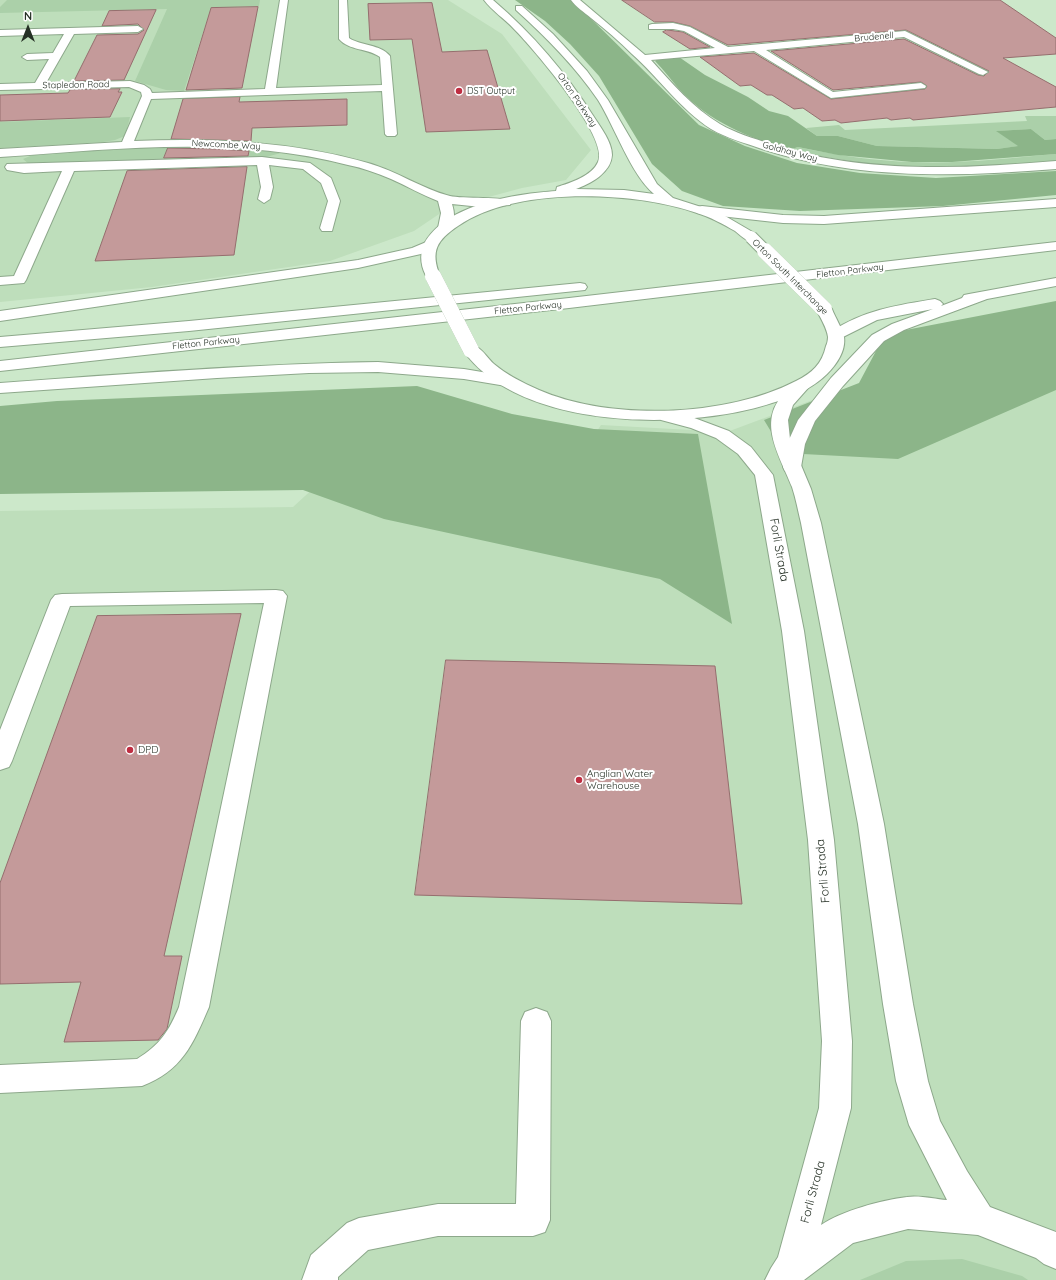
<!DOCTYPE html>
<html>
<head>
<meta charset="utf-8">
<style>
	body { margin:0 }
	#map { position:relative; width:1056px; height:1280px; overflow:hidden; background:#cce8ca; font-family:Quicksand,sans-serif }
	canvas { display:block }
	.north { position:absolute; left:8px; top:8px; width:40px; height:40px; -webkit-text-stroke:3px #fff; paint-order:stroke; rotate:0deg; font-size:11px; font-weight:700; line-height:16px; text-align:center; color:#253025 }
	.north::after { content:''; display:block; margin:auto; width:14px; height:18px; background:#253025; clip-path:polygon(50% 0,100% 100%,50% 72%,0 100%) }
</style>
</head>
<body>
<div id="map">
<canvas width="1056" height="1280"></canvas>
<div class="north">N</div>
</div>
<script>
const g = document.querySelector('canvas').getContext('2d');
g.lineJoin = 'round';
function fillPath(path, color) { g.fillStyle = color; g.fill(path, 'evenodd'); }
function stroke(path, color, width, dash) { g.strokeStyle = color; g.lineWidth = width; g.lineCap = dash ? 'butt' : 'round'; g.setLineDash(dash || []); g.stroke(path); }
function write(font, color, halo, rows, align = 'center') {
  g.font = font + ' Quicksand,sans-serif'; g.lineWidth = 4; g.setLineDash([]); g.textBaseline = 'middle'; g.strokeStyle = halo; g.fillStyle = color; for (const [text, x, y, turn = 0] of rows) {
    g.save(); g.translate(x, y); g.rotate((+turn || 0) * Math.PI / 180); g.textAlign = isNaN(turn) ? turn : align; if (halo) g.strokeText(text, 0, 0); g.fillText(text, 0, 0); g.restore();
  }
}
const built = new Path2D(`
	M 0,0 L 448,0 L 502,34 L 591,150 L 566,180 L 522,188 L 448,208 L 414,231 L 330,261 L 152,287 L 0,302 Z
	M 1056,381 L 1056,1280 L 0,1280 L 0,511 L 293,507 L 414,396 L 593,437 L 601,425 L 727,432 L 826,395 Z`);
const green = new Path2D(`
	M 7,0 L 260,0 L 259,6 L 211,8 L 184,91 L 166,90 L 135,81 L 167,9 L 0,13 L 0,7 Z
	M 1025,116 L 1056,116 L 1056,139 L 1045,140 L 1031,129 L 997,131 L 1019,146 L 997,149 L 877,146 L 838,136 L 817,136 L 806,128 L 839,125 L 845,130 L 1027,121 Z
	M 130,117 L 125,136 L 115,140 L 103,142 L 0,148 L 0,122 Z
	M 185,146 L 229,147 L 281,153 L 266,157 L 77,164 L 30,165 L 23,159 L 40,152 Z
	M 798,147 C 836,155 874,161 913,162 C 961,164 1009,158 1056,154 L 1056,161 C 1009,164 962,169 916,168 C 873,166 831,158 789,150 Z
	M 962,1259 L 1022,1276 L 1028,1280 L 860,1280 L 906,1261 Z`);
const forest = new Path2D(`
	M 515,0 L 572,0 L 699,125 L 745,146 L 797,163 L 860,173 L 936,178 L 1056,171 L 1056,195 L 943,206 L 800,211 L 723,206 L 682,191 L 652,164 L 599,76 L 570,44 L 545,21 Z
	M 679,57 L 705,75 L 748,97 L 769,111 L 788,116 L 817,136 L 838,136 L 877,146 L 997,149 L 1018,146 L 996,131 L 1031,129 L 1045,140 L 1056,139 L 1056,154 L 952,162 L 912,162 L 838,155 L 798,147 L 789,150 C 748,137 709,122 679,89 C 671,80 664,70 655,61 L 658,59 Z
	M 1056,301 L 1056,390 L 898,459 L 784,453 L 764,420 L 859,383 L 885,334 Z
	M 417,386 L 512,414 L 594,429 L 698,434 L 732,624 L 660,579 L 384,519 L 303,490 L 0,494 L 0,406 L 57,401 Z`);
const building = new Path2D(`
	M 622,0 L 1000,0 L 1056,38 L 1056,54 L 1003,58 L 1056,87 L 1056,107 L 913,120 L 910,118 L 891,120 L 887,118 L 841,123 L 835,120 L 822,121 L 803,108 L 794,109 L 772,95 L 767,95 L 751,85 L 740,86 L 700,57 L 754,53 L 831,99 L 925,89 L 927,86 L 921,82 L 833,90 L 771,51 L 904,39 L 978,75 L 984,76 L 989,71 L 906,30 L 728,45 L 690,26 L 673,22 L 655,22 Z
	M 432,3 L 442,52 L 487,50 L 510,129 L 426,132 L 412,39 L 370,40 L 368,4 Z
	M 258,7 L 242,88 L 186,90 L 211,8 Z
	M 156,10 L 124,80 L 74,81 L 97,35 L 138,34 L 144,30 L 138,24 L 102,26 L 109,11 Z
	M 667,30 L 683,32 L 710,47 L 690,49 L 663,32 Z
	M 120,89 L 118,92 L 122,92 L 110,117 L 0,121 L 0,95 L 68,93 L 70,90 Z
	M 240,97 L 239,102 L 347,99 L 347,125 L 252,128 L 251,141 L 171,139 L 183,99 Z
	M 168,148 L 218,149 L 249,151 L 248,156 L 164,158 Z
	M 247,167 L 234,255 L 95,261 L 127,171 Z
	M 241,614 L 164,956 L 182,956 L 167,1029 L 158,1040 L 64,1042 L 81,982 L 0,984 L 0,883 L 97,616 Z
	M 446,660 L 715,666 L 742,904 L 415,895 Z`);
const minor = new Path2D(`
	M 280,0 L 288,0 L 276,88 L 382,85 L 380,57 C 368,48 349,51 339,39 L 339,0 L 347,0 L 349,38 C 361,46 380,44 390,56 L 397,134 L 395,136 L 387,136 L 385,134 L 382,91 L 151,99 L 134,141 C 213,138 292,141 368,163 C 397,171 422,189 450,196 C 461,199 507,196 511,202 L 510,205 L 481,207 L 452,204 C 455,213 455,223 450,231 L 440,231 L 438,228 L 441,213 L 438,201 C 422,195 407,186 391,179 C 377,173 363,168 348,165 C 234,135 115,149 0,157 L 0,149 L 122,142 L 142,96 L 141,92 L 129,87 L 0,90 L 0,84 L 35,83 L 49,59 L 27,60 L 22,57 L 27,54 L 53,53 L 64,34 L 0,36 L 0,30 L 138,26 L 143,29 L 138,32 L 74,34 L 46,83 L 130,81 L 144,85 L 150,89 L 152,93 L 265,89 Z
	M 571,0 L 580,0 L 645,55 L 715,48 L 684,31 L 673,29 L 649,29 L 649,25 L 652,24 L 673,23 L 690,27 L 728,47 L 905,31 L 988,72 L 983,75 L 979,74 L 904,37 L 766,50 L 833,92 L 921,83 L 926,86 L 925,88 L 831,98 L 754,51 L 651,60 C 672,83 693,108 720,124 C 735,133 753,138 770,144 C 863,174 961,169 1056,161 L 1056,169 C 957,177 857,180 762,149 C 745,143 726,138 711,129 C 680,109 659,78 632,54 C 619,41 605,29 591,18 C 584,12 576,7 571,0 Z
	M 262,157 L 310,163 L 331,178 L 340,201 L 332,231 L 322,231 L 320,228 L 328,201 L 321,183 L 303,169 L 269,165 L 273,187 L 270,199 L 264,203 L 258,199 L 261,187 L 257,165 L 74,171 L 26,280 L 24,283 L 0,285 L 0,277 L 14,276 L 62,171 L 24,173 L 7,170 L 5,167 L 7,164 Z
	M 801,382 L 807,383 L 809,387 L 793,405 L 788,420 L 790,439 L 811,489 L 821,523 L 884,824 L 913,1004 L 928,1081 L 940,1121 L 967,1171 L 990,1207 L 1056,1232 L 1056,1269 L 1044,1264 L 1036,1258 L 978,1235 L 908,1229 L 853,1243 L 804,1280 L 765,1280 L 771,1268 L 778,1257 L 819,1108 L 822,1041 L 808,840 L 782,631 L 755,475 L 738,454 L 716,438 L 691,428 L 661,420 L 658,416 L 661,412 L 667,411 L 689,416 L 729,431 L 751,447 L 773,475 L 804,631 L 834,840 L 852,1041 L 851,1108 L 821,1225 C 841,1211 882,1200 907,1197 C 919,1195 935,1199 947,1200 L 909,1125 L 896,1081 L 883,1004 L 858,824 L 801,523 C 798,511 796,499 792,487 C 781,458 756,422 784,394 C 790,389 793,384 801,382 Z
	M 276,590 L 283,591 L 287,596 L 209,1007 C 193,1044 182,1071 142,1086 L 0,1093 L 0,1065 L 137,1059 C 160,1045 169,1031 179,1007 L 264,603 L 70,606 L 12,761 L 9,767 L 0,770 L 0,730 L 51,600 L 55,595 L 62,594 Z
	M 536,1008 L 547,1012 L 551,1021 L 550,1220 L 545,1232 L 533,1236 L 438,1236 L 368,1250 L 338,1277 L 338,1280 L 302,1280 L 311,1255 L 347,1223 L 359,1218 L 438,1204 L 516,1204 L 521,1021 L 525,1012 Z`);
const major = new Path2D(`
	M 484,0 L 493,0 C 533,34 566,73 594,117 C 601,128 612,142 612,155 C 611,173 590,184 576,189 L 624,190 L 654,194 C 631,175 615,127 598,100 C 575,66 546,37 516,10 L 516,6 L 522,6 L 553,34 L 587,71 L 608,100 L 657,184 L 673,198 L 720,213 L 756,234 L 758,237 L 756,240 C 753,241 750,241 747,240 C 743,238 739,234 735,231 C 723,224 710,217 697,213 C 635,191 514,186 458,226 C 437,240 430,251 440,276 L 438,279 L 428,279 C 421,269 419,255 424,244 C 446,204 515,194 556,191 L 557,187 C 570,183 592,176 598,162 C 610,138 533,48 514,29 C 505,19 492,11 484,0 Z
	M 824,304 L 829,306 L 832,309 C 835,317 842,328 844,337 C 846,351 836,365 827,374 C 812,389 792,397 772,403 C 688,431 519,431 463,350 L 465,347 C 469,346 473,345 477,347 C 484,351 488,359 494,364 C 507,375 523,383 539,390 C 610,421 727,417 796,381 C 812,373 822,364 826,346 C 827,344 828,340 828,337 C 827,328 820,317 816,309 L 819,306 Z`);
const highway = new Path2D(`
	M 1056,199 L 1056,207 L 824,224 L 783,223 L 702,214 L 697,213 L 695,210 L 697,207 L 702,206 L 783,215 L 824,216 Z
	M 431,240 L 436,241 L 438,244 L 436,247 L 421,254 L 358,268 L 0,321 L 0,311 L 358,260 L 412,248 Z
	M 1056,242 L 1056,250 L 569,308 L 0,371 L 0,361 L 569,298 Z
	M 1056,278 L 1056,286 L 987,299 L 904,330 L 884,341 L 843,386 L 815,421 L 805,444 L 801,467 L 799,471 L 792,473 L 785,471 L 783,467 L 787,444 L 798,420 L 831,378 L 872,335 L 892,324 L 933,309 L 877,320 L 837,340 L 831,338 L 829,335 L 831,332 C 863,310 898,305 935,299 L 940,301 L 943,304 L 941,306 L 962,298 L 964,295 L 969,294 Z
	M 580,283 L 585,284 L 587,287 L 585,290 L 189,331 L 0,347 L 0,337 L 189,321 Z
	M 378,362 L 464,369 L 512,377 L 514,381 L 512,385 L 506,386 L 464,379 L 378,372 L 309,373 L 217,378 L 0,393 L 0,383 C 126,374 252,364 378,362 Z`);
const majorBridgeFar1 = new Path2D(`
	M 751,237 L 766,252`);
const majorBridge = new Path2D(`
	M 765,251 L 824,309
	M 433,276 L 471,350`);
const markers = [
	[459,91,4,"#bf2e42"],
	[130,750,4,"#bf2e42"],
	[579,780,4,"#bf2e42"]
];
const farStreetnames = [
	["Brudenell",874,37,-5],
	["Stapledon Road",76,85,-1],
	["Orton Parkway",577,100,56],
	["Newcombe Way",226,145,3],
	["Goldhay Way",790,152,15],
	["Fletton Parkway",850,271,-7],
	["Orton South Interchange",790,277,45],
	["Fletton Parkway",528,308,-6],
	["Fletton Parkway",206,343,-6]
];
const farPoinames = [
	["DST Output",467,91]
];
const poiNames = [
	["DPD",138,750],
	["Anglian Water",587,774],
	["Warehouse",587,786]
];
const nearStreetnames = [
	["Forli Strada",779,550,80],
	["Forli Strada",823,871,-95],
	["Forli Strada",813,1192,-75]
];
fillPath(built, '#bedebb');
fillPath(green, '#abd0a9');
fillPath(forest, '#8cb589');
fillPath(building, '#c49a9a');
stroke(building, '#956e6e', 1);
stroke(minor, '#8da88b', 2);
stroke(major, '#8da88b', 2);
stroke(highway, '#8da88b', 2);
fillPath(minor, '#fff');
fillPath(major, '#fff');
fillPath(highway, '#fff');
stroke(majorBridgeFar1, '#8da88b', 14, []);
stroke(majorBridge, '#8da88b', 16, []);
stroke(majorBridgeFar1, '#fff', 12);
stroke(majorBridge, '#fff', 16);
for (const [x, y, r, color] of markers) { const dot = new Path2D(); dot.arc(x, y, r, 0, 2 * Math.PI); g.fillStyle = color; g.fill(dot); stroke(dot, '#fff', 1.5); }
write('9px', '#253025', '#fff', farStreetnames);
write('9px', '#253025', '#fff', farPoinames, 'left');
write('10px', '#253025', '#fff', poiNames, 'left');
write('12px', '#253025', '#fff', nearStreetnames);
</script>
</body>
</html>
